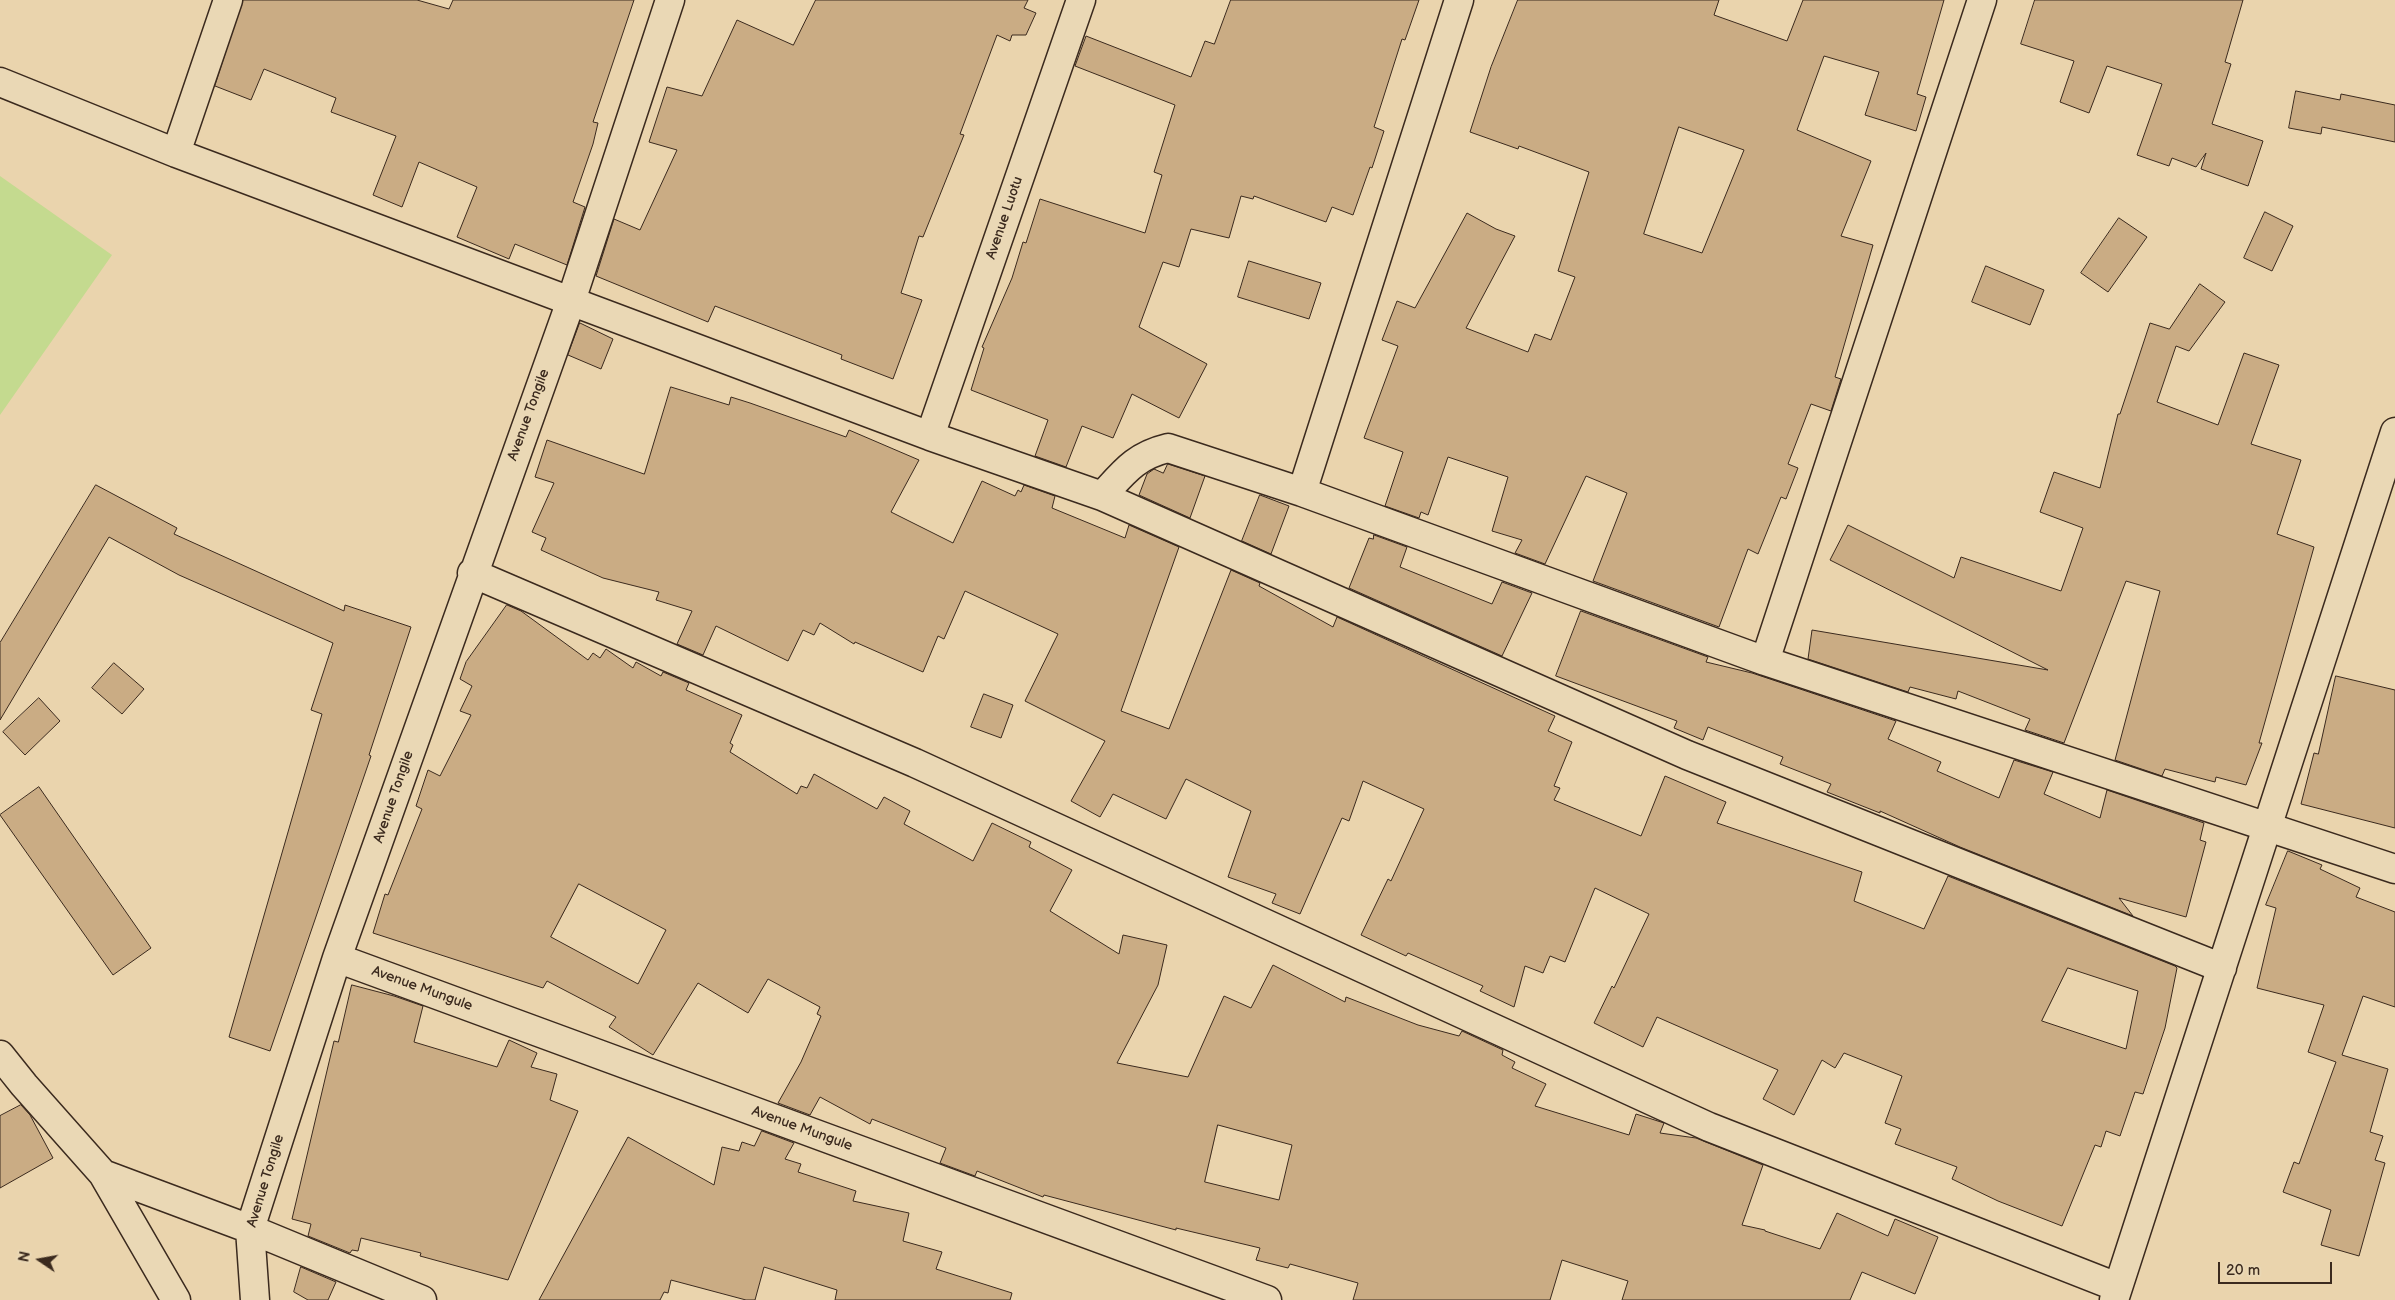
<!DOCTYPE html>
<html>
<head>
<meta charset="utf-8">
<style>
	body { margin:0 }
	#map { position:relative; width:2395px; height:1300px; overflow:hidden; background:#ead4ad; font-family:"Balsamiq Sans",sans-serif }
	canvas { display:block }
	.north { position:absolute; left:15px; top:1235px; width:50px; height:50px; -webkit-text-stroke:4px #ead8b5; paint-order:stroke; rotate:282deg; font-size:14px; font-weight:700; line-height:20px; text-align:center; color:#3b2a1e }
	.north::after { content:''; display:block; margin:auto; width:18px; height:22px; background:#3b2a1e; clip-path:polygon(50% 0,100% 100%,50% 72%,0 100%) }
	.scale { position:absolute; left:2218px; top:1262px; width:114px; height:22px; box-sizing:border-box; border:2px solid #3b2a1e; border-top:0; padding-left:6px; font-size:15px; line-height:18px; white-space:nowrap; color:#3b2a1e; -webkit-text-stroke:4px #ead8b5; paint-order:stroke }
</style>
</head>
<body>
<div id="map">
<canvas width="2395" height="1300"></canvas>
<div class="north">N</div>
<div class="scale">20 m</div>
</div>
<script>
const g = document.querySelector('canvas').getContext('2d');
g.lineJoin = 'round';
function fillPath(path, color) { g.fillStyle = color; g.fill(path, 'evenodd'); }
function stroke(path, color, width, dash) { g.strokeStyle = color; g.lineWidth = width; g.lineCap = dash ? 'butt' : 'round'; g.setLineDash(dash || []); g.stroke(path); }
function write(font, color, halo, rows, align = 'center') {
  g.font = font + ' "Balsamiq Sans",sans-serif'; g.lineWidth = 5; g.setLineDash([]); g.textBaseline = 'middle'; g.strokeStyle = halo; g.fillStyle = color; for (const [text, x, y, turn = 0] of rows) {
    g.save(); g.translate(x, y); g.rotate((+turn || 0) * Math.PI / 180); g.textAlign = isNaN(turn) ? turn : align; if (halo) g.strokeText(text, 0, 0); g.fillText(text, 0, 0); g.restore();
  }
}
const green = new Path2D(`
	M 0,176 L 112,255 L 0,415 Z`);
const building = new Path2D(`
	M 243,0 L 417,0 L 449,9 L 453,0 L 634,0 L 593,122 L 598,123 L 593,144 L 573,202 L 585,207 L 567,265 L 515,244 L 509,259 L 457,237 L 477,187 L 419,162 L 402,207 L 373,195 L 396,136 L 331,112 L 336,98 L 264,69 L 251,100 L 215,86 Z
	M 816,0 L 1028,0 L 1024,8 L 1036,13 L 1026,35 L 1012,35 L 1010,41 L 997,35 L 960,134 L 964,135 L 923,237 L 919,236 L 901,293 L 922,300 L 893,379 L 841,359 L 842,355 L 715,306 L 708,322 L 596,276 L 614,219 L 640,230 L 677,150 L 649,142 L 667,87 L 702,96 L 737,20 L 793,45 Z
	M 1231,0 L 1419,0 L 1405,40 L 1402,39 L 1374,127 L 1384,131 L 1372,168 L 1370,167 L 1353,215 L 1332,207 L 1326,222 L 1254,196 L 1253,199 L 1241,196 L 1229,238 L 1191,229 L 1179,267 L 1163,262 L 1139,327 L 1207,364 L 1179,418 L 1132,394 L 1113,438 L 1082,426 L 1066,467 L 1035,456 L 1048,420 L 971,390 L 984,348 L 982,347 L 1012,278 L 1023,242 L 1026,243 L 1040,199 L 1145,233 L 1162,175 L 1154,172 L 1175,105 L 1075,66 L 1086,36 L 1191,77 L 1205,41 L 1214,44 Z
	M 1518,0 L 1719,0 L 1714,15 L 1787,41 L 1803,0 L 1944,0 L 1917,94 L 1926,97 L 1916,131 L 1865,115 L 1879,72 L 1824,56 L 1797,130 L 1871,161 L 1841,236 L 1873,245 L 1835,377 L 1841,379 L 1831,411 L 1811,404 L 1788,464 L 1798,468 L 1786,499 L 1781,497 L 1758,554 L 1748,549 L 1719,627 L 1593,581 L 1627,493 L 1586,476 L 1545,564 L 1515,553 L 1522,540 L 1492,531 L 1508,477 L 1448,457 L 1428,515 L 1421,512 L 1419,518 L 1385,506 L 1403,452 L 1364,438 L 1398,346 L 1382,340 L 1397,301 L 1415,308 L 1467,213 L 1496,229 L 1515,236 L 1466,328 L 1528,352 L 1535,334 L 1551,340 L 1575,277 L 1558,271 L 1589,172 L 1519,146 L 1518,149 L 1470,132 L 1491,67 ZM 1679,127 L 1744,150 L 1702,253 L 1644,234 Z
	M 2035,0 L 2243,0 L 2225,62 L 2231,64 L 2212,124 L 2263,141 L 2248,186 L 2201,169 L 2206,153 L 2196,167 L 2172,158 L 2169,166 L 2137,155 L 2162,84 L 2107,66 L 2089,113 L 2060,102 L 2074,61 L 2021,44 Z
	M 2296,91 L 2340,100 L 2341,94 L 2395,105 L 2395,142 L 2322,127 L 2321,134 L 2289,128 Z
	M 2265,212 L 2293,226 L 2272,271 L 2244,258 Z
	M 2119,218 L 2147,237 L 2108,292 L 2081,273 Z
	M 1249,261 L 1321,283 L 1309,319 L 1238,297 Z
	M 1986,266 L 2044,290 L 2030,325 L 1972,302 Z
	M 2200,284 L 2225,302 L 2189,351 L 2176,346 L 2157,402 L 2218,425 L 2244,353 L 2279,365 L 2251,444 L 2301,460 L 2277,534 L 2314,547 L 2259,743 L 2262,743 L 2246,785 L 2216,777 L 2215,782 L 2165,769 L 2162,776 L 2115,760 L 2160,591 L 2126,581 L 2064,743 L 2025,730 L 2030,719 L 1958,691 L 1956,699 L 1910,687 L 1908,692 L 1808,659 L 1812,630 L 2048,670 L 1830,560 L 1848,525 L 1954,578 L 1961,557 L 2061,591 L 2083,528 L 2040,512 L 2054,472 L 2100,488 L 2118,414 L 2120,414 L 2150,323 L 2169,329 Z
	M 580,323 L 613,339 L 601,369 L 568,355 Z
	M 671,387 L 729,405 L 731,397 L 750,403 L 846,437 L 849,430 L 919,460 L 891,512 L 953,543 L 982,481 L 1015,496 L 1018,490 L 1021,492 L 1024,485 L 1055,496 L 1052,508 L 1125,538 L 1129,525 L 1179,547 L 1121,711 L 1169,729 L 1231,570 L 1260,583 L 1259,586 L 1333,627 L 1337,617 L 1555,716 L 1548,731 L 1572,742 L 1554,786 L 1560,788 L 1554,800 L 1641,836 L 1665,776 L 1726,802 L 1717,823 L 1862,872 L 1854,901 L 1924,929 L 1948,876 L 2175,966 L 2177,968 L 2165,1028 L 2143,1094 L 2135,1092 L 2120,1136 L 2106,1131 L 2101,1147 L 2095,1145 L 2062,1226 L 1998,1201 L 1952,1179 L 1957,1167 L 1895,1144 L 1901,1129 L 1885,1123 L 1902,1076 L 1844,1053 L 1835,1068 L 1822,1060 L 1794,1115 L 1763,1099 L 1778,1070 L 1657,1017 L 1643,1047 L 1594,1023 L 1612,986 L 1614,988 L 1649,914 L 1595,888 L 1565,962 L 1550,956 L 1543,973 L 1525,966 L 1514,1007 L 1480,991 L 1483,986 L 1408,953 L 1406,956 L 1361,935 L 1388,879 L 1391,881 L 1424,809 L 1363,781 L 1349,821 L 1342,818 L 1300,914 L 1272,903 L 1276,894 L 1228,877 L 1251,811 L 1186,779 L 1166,819 L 1113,794 L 1100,817 L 1071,801 L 1105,741 L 1025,701 L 1058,634 L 965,591 L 944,639 L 938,636 L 923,672 L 855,642 L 854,644 L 820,623 L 814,635 L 803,630 L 788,661 L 716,626 L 703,655 L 677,644 L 692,611 L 656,600 L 659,592 L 603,578 L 541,550 L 546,538 L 532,532 L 554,483 L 535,477 L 547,440 L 644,474 ZM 2068,968 L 2138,991 L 2126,1049 L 2042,1021 Z
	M 1168,464 L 1205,476 L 1190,518 L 1139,495 L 1147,474 L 1154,469 L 1163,473 Z
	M 96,485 L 177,528 L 174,534 L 344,611 L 345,605 L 411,627 L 369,755 L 371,756 L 270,1051 L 229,1037 L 322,714 L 311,710 L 333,643 L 179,575 L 109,537 L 0,720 L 0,643 Z
	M 1260,495 L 1289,506 L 1271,554 L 1242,541 Z
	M 1374,535 L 1407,547 L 1400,567 L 1492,604 L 1502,582 L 1532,593 L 1502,656 L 1349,588 L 1369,538 L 1373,539 Z
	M 507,605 L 521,611 L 588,660 L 593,653 L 600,658 L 606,649 L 633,668 L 636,662 L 661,676 L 663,672 L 689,683 L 686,690 L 742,715 L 730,743 L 733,745 L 730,752 L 797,794 L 801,786 L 807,788 L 814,774 L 877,809 L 884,797 L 910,811 L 904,824 L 973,861 L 992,823 L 1031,842 L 1029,847 L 1072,870 L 1050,911 L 1119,954 L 1123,935 L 1167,945 L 1158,985 L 1117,1063 L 1188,1077 L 1224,996 L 1251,1008 L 1273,965 L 1345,1002 L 1346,997 L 1418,1025 L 1459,1036 L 1462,1031 L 1503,1050 L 1502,1055 L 1515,1062 L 1512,1068 L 1546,1084 L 1535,1106 L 1629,1135 L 1636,1114 L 1664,1123 L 1660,1133 L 1696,1138 L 1763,1165 L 1742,1225 L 1765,1230 L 1765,1231 L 1820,1249 L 1837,1213 L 1888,1236 L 1895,1219 L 1938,1237 L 1915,1294 L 1862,1272 L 1850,1300 L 1622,1300 L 1628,1281 L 1562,1260 L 1550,1300 L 1353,1300 L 1358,1283 L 1290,1264 L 1288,1268 L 1256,1260 L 1260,1248 L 1176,1228 L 1176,1230 L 1044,1195 L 1043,1197 L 977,1171 L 975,1176 L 940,1163 L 946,1148 L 872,1119 L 870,1124 L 820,1097 L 810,1115 L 778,1103 L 801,1062 L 821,1016 L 817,1014 L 820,1007 L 768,979 L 748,1013 L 698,983 L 653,1055 L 609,1027 L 616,1017 L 547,981 L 543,988 L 373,933 L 385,894 L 388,895 L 422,809 L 416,806 L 428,770 L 440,776 L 471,715 L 460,711 L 472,686 L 460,679 L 466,662 ZM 579,884 L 666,930 L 638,984 L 551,937 ZM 1218,1125 L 1292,1145 L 1279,1200 L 1205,1182 Z
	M 1581,611 L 1708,657 L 1706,662 L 1752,673 L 1896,721 L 1888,739 L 1941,762 L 1937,771 L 1999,798 L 2014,760 L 2053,772 L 2044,794 L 2100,818 L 2107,790 L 2204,823 L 2200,840 L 2206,842 L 2186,917 L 2119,898 L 2133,916 L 1960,847 L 1880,811 L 1880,813 L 1827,792 L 1831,784 L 1780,764 L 1783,757 L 1708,727 L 1703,740 L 1674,728 L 1677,721 L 1556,676 Z
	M 114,663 L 144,689 L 122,714 L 92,688 Z
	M 2336,676 L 2395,690 L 2395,828 L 2301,804 L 2314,753 L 2318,754 Z
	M 984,694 L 1013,705 L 1001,738 L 971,727 Z
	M 39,698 L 60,721 L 25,755 L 3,732 Z
	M 39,787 L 151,948 L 113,975 L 0,815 Z
	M 2288,851 L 2322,865 L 2320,869 L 2360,888 L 2356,897 L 2395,912 L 2395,1007 L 2363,996 L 2342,1055 L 2388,1069 L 2370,1132 L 2383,1136 L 2375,1160 L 2385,1163 L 2359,1256 L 2321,1245 L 2331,1210 L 2283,1192 L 2294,1162 L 2299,1164 L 2336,1062 L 2308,1052 L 2324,1005 L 2257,988 L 2276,908 L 2266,905 Z
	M 352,985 L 394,996 L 423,1006 L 414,1042 L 497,1067 L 509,1040 L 537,1053 L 531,1067 L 557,1074 L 550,1100 L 578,1111 L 508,1280 L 420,1256 L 421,1253 L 361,1238 L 358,1251 L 352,1250 L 350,1253 L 308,1236 L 311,1224 L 292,1219 L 334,1041 L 338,1042 Z
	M 21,1105 L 30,1115 L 53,1158 L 0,1188 L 0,1116 Z
	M 762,1131 L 794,1143 L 785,1159 L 801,1164 L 798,1172 L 856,1191 L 853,1201 L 909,1213 L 903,1241 L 942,1252 L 936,1269 L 1012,1293 L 1010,1300 L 835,1300 L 837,1290 L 764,1267 L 755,1300 L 746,1300 L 671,1280 L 668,1293 L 664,1292 L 660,1300 L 539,1300 L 628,1137 L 714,1185 L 722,1147 L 739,1151 L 742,1142 L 754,1146 Z
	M 301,1267 L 336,1282 L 328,1300 L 308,1300 L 294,1292 Z`);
const minor = new Path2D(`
	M 0,82 L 176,153 L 930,436 L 1102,496 L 1687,755 L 2222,968
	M 176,153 L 228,0
	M 930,436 L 1081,0
	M 1302,492 L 1459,0
	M 1102,496 C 1124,472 1135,456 1168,448 L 1302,492 L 1765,661 L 2395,869
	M 472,573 L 915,763 L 1709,1127 L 2117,1287
	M 1765,661 L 1982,0
	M 337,958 L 1267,1300
	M 0,1055 L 24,1085 L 103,1174 L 176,1300
	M 103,1174 L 250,1229 L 422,1300
	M 255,1300 L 250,1229 L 337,958 L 571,301 L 670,0
	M 2114,1300 L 2395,432`);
const streetNames = [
	["Avenue Luotu",1005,218,-71],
	["Avenue Tongile",529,415,-70],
	["Avenue Tongile",394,797,-71],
	["Avenue Mungule",422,989,20],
	["Avenue Mungule",802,1129,20],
	["Avenue Tongile",266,1181,-73]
];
fillPath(green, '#c4da8f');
fillPath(building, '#caac84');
stroke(building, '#3b2a1e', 1);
stroke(minor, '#3b2a1e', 31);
stroke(minor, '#ead8b5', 28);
write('14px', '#3b2a1e', '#ead8b5', streetNames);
</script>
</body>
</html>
